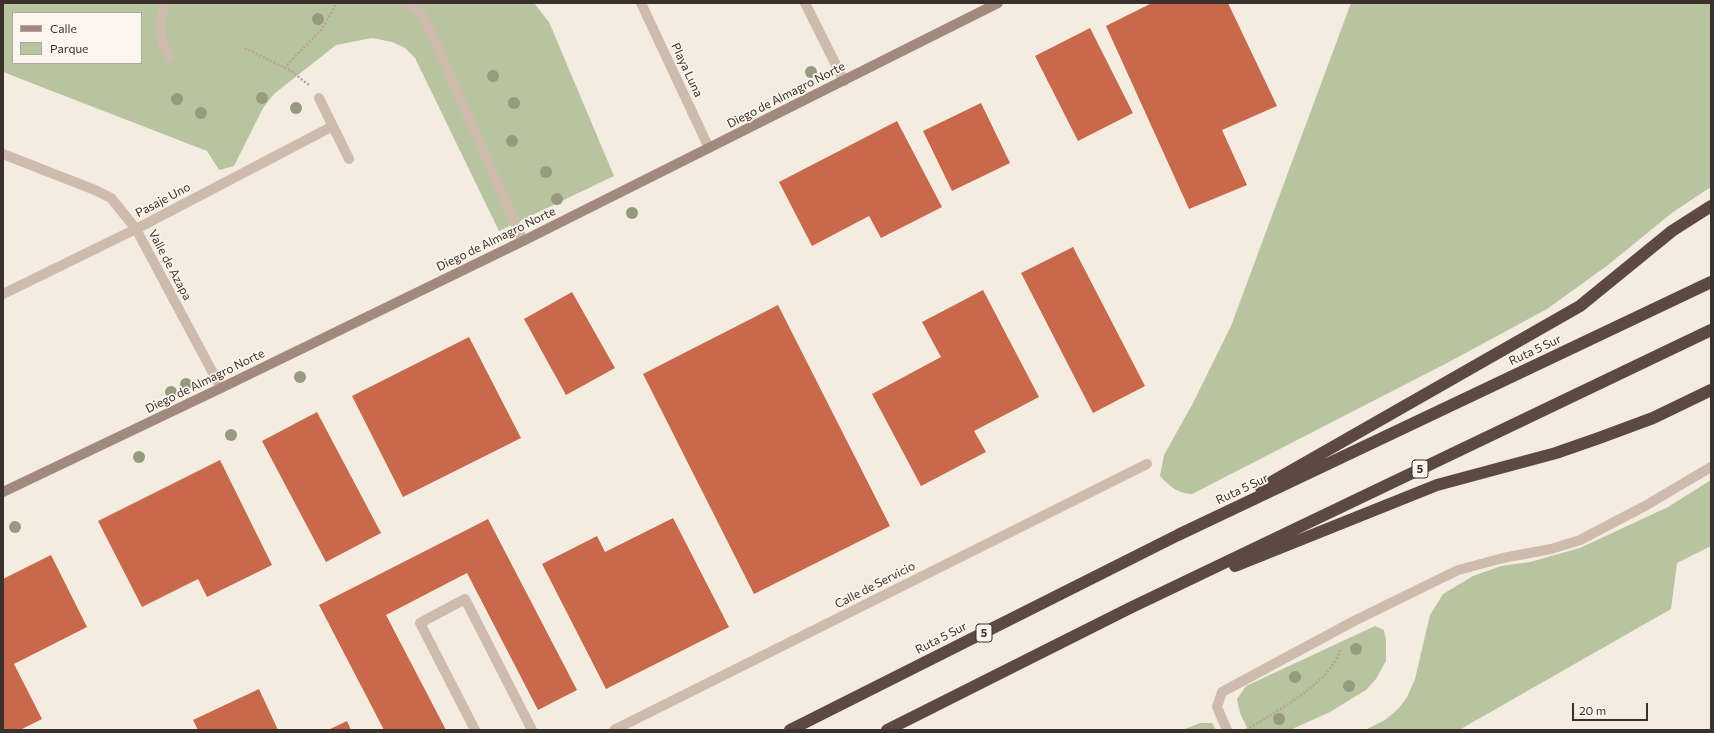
<!DOCTYPE html>
<html>
<head>
<meta charset="utf-8">
<style>
	body { margin:0 }
	#map { position:relative; width:1714px; height:733px; overflow:hidden; background:#f4ebe1; font-family:Commissioner,sans-serif }
	canvas { display:block }
	.frame { position:absolute; inset:0; border:4px solid #3b302b; pointer-events:none }
	.legend { position:absolute; left:12px; top:12px; width:130px; height:52px; box-sizing:border-box; background:#fbf5ee; border:1px solid #aea6a0; margin:0; padding:5px 7px; list-style:none; font-size:12px; color:#3b302b }
	.legend li { display:flex; align-items:center; gap:8px; height:20px }
	.legend b { width:20px; border:1px solid #aea6a0 }
	.scale { position:absolute; left:1572px; top:703px; width:76px; height:18px; box-sizing:border-box; border:2px solid #3b302b; border-top:0; padding-left:5px; font-size:12px; line-height:14px; white-space:nowrap; color:#3b302b; -webkit-text-stroke:3px #fbf5ee; paint-order:stroke }
</style>
</head>
<body>
<div id="map">
<canvas width="1714" height="733"></canvas>
<div class="frame"></div>
<ul class="legend">
<li><b style="height:5px;background:#a18a7d"></b>Calle</li>
<li><b style="height:11px;background:#b8c4a0"></b>Parque</li>
</ul>
<div class="scale">20 m</div>
</div>
<script>
const g = document.querySelector('canvas').getContext('2d');
g.lineJoin = 'round';
function fillPath(path, color) { g.fillStyle = color; g.fill(path, 'evenodd'); }
function stroke(path, color, width, dash) { g.strokeStyle = color; g.lineWidth = width; g.lineCap = dash ? 'butt' : 'round'; g.setLineDash(dash || []); g.stroke(path); }
function write(font, color, halo, rows, align = 'center') {
  g.font = font + ' Commissioner,sans-serif'; g.lineWidth = 3.5; g.setLineDash([]); g.textBaseline = 'middle'; g.strokeStyle = halo; g.fillStyle = color; for (const [text, x, y, turn = 0] of rows) {
    g.save(); g.translate(x, y); g.rotate((+turn || 0) * Math.PI / 180); g.textAlign = isNaN(turn) ? turn : align; if (halo) g.strokeText(text, 0, 0); g.fillText(text, 0, 0); g.restore();
  }
}
const green = new Path2D(`
	M 3,3 L 534,3 L 549,22 L 614,176 L 499,231 L 415,58 L 405,48 L 392,42 L 372,38 L 336,45 L 274,94 L 263,108 L 234,166 L 219,170 L 207,151 L 3,72 ZM 13,13 L 141,13 L 141,63 L 13,63 Z
	M 1351,3 L 1711,3 L 1711,187 L 1673,212 L 1608,265 L 1547,309 L 1447,363 L 1192,494 C 1176,493 1171,487 1160,476 L 1164,455 L 1193,403 L 1231,326 Z
	M 1711,480 L 1711,546 L 1677,563 L 1671,609 L 1459,730 L 1365,730 L 1385,720 L 1398,709 L 1407,697 L 1415,679 L 1430,615 L 1443,594 L 1473,576 L 1501,566 L 1530,562 L 1580,548 L 1668,507 Z
	M 1375,626 L 1384,630 L 1386,640 L 1386,661 L 1376,679 L 1366,690 L 1330,712 L 1290,730 L 1248,730 L 1240,713 L 1237,699 L 1246,686 Z
	M 1200,723 L 1212,723 L 1216,730 L 1182,730 Z`);
const building = new Path2D(`
	M 1152,3 L 1228,3 L 1277,106 L 1222,130 L 1247,185 L 1189,209 L 1106,26 Z
	M 1090,28 L 1133,113 L 1078,141 L 1035,56 Z
	M 981,103 L 1010,163 L 952,191 L 923,131 Z
	M 897,121 L 942,207 L 881,238 L 869,216 L 812,246 L 779,182 Z
	M 1073,247 L 1145,386 L 1093,413 L 1021,273 Z
	M 983,290 L 1039,397 L 974,431 L 986,452 L 921,486 L 872,394 L 941,357 L 922,322 Z
	M 572,292 L 615,368 L 566,395 L 524,319 Z
	M 778,305 L 890,526 L 754,594 L 643,374 Z
	M 469,337 L 521,438 L 403,497 L 352,396 Z
	M 317,412 L 381,533 L 326,562 L 262,441 Z
	M 220,460 L 272,565 L 207,597 L 198,579 L 142,607 L 98,521 Z
	M 673,518 L 729,627 L 606,689 L 542,564 L 597,536 L 605,552 Z
	M 488,519 L 577,690 L 538,710 L 467,573 L 386,615 L 446,730 L 384,730 L 319,605 Z
	M 51,555 L 87,627 L 14,664 L 42,719 L 20,730 L 3,730 L 3,579 Z
	M 259,689 L 278,730 L 198,730 L 193,720 Z
	M 347,721 L 351,730 L 328,730 Z`);
const path = new Path2D(`
	M 245,48 L 291,71 L 309,85
	M 284,68 L 322,29 L 337,3
	M 1246,730 C 1271,715 1310,693 1329,670 C 1334,664 1338,656 1341,649`);
const lane = new Path2D(`
	M 164,3 C 159,25 157,37 170,57
	M 406,3 L 421,14 L 431,32 L 523,241
	M 475,730 L 420,623 L 465,599 L 532,730`);
const street = new Path2D(`
	M 641,3 L 709,148
	M 805,3 L 844,81
	M 319,98 L 349,159
	M 3,154 L 95,190 L 111,198 L 136,229 L 221,388
	M 3,294 L 136,229 L 333,126
	M 614,730 L 1147,464
	M 1227,730 L 1217,707 L 1222,692 L 1354,621 L 1458,570 L 1503,558 L 1551,549 L 1580,540 L 1645,506 L 1711,467`);
const secondary = new Path2D(`
	M 3,492 L 221,388 L 523,241 L 998,3`);
const highway = new Path2D(`
	M 1261,488 L 1580,306 L 1672,231 L 1711,206
	M 1235,566 L 1437,485 L 1556,453 L 1599,438 L 1653,418 L 1711,390
	M 790,730 L 1178,535 L 1711,282
	M 887,730 L 1130,608 L 1711,330`);
const trees = [
	[318,19],
	[811,72],
	[493,76],
	[262,98],
	[177,99],
	[514,103],
	[296,108],
	[201,113],
	[512,141],
	[546,172],
	[557,199],
	[632,213],
	[300,377],
	[186,384],
	[171,392],
	[231,435],
	[139,457],
	[15,527],
	[1356,649],
	[1295,677],
	[1349,686],
	[1279,719]
];
const shields = [
	[1420,469,16],
	[984,633,16]
];
const shieldNames = [
	["5",1420,469],
	["5",984,633]
];
const streetNames = [
	["Playa Luna",687,70,65],
	["Diego de Almagro Norte",786,95,-27],
	["Pasaje Uno",163,200,-28],
	["Diego de Almagro Norte",496,239,-26],
	["Valle de Azapa",170,265,62],
	["Ruta 5 Sur",1535,350,-25],
	["Diego de Almagro Norte",205,381,-26],
	["Ruta 5 Sur",1242,489,-25],
	["Calle de Servicio",875,585,-27],
	["Ruta 5 Sur",941,638,-27]
];
fillPath(green, '#b8c4a0');
fillPath(building, '#c8694b');
stroke(path, '#b9a596', 2.5, [2, 2]);
stroke(lane, '#cdbbac', 10);
stroke(street, '#cdbbac', 10);
stroke(secondary, '#a18a7d', 10);
stroke(highway, '#5c4a42', 12);
g.fillStyle = '#969b7f';
for (const [x, y] of trees) { g.beginPath(); g.arc(x, y, 6, 0, 2 * Math.PI); g.fill(); }
for (const [x, y, w] of shields) { const box = new Path2D(); box.roundRect(x - w / 2, y - 9, w, 18, 3); g.fillStyle = '#fbf5ee'; g.fill(box); stroke(box, '#3b302b', 1); }
write('bold 11px', '#3b302b', null, shieldNames);
write('12px', '#3b302b', '#fbf5ee', streetNames);
</script>
</body>
</html>
